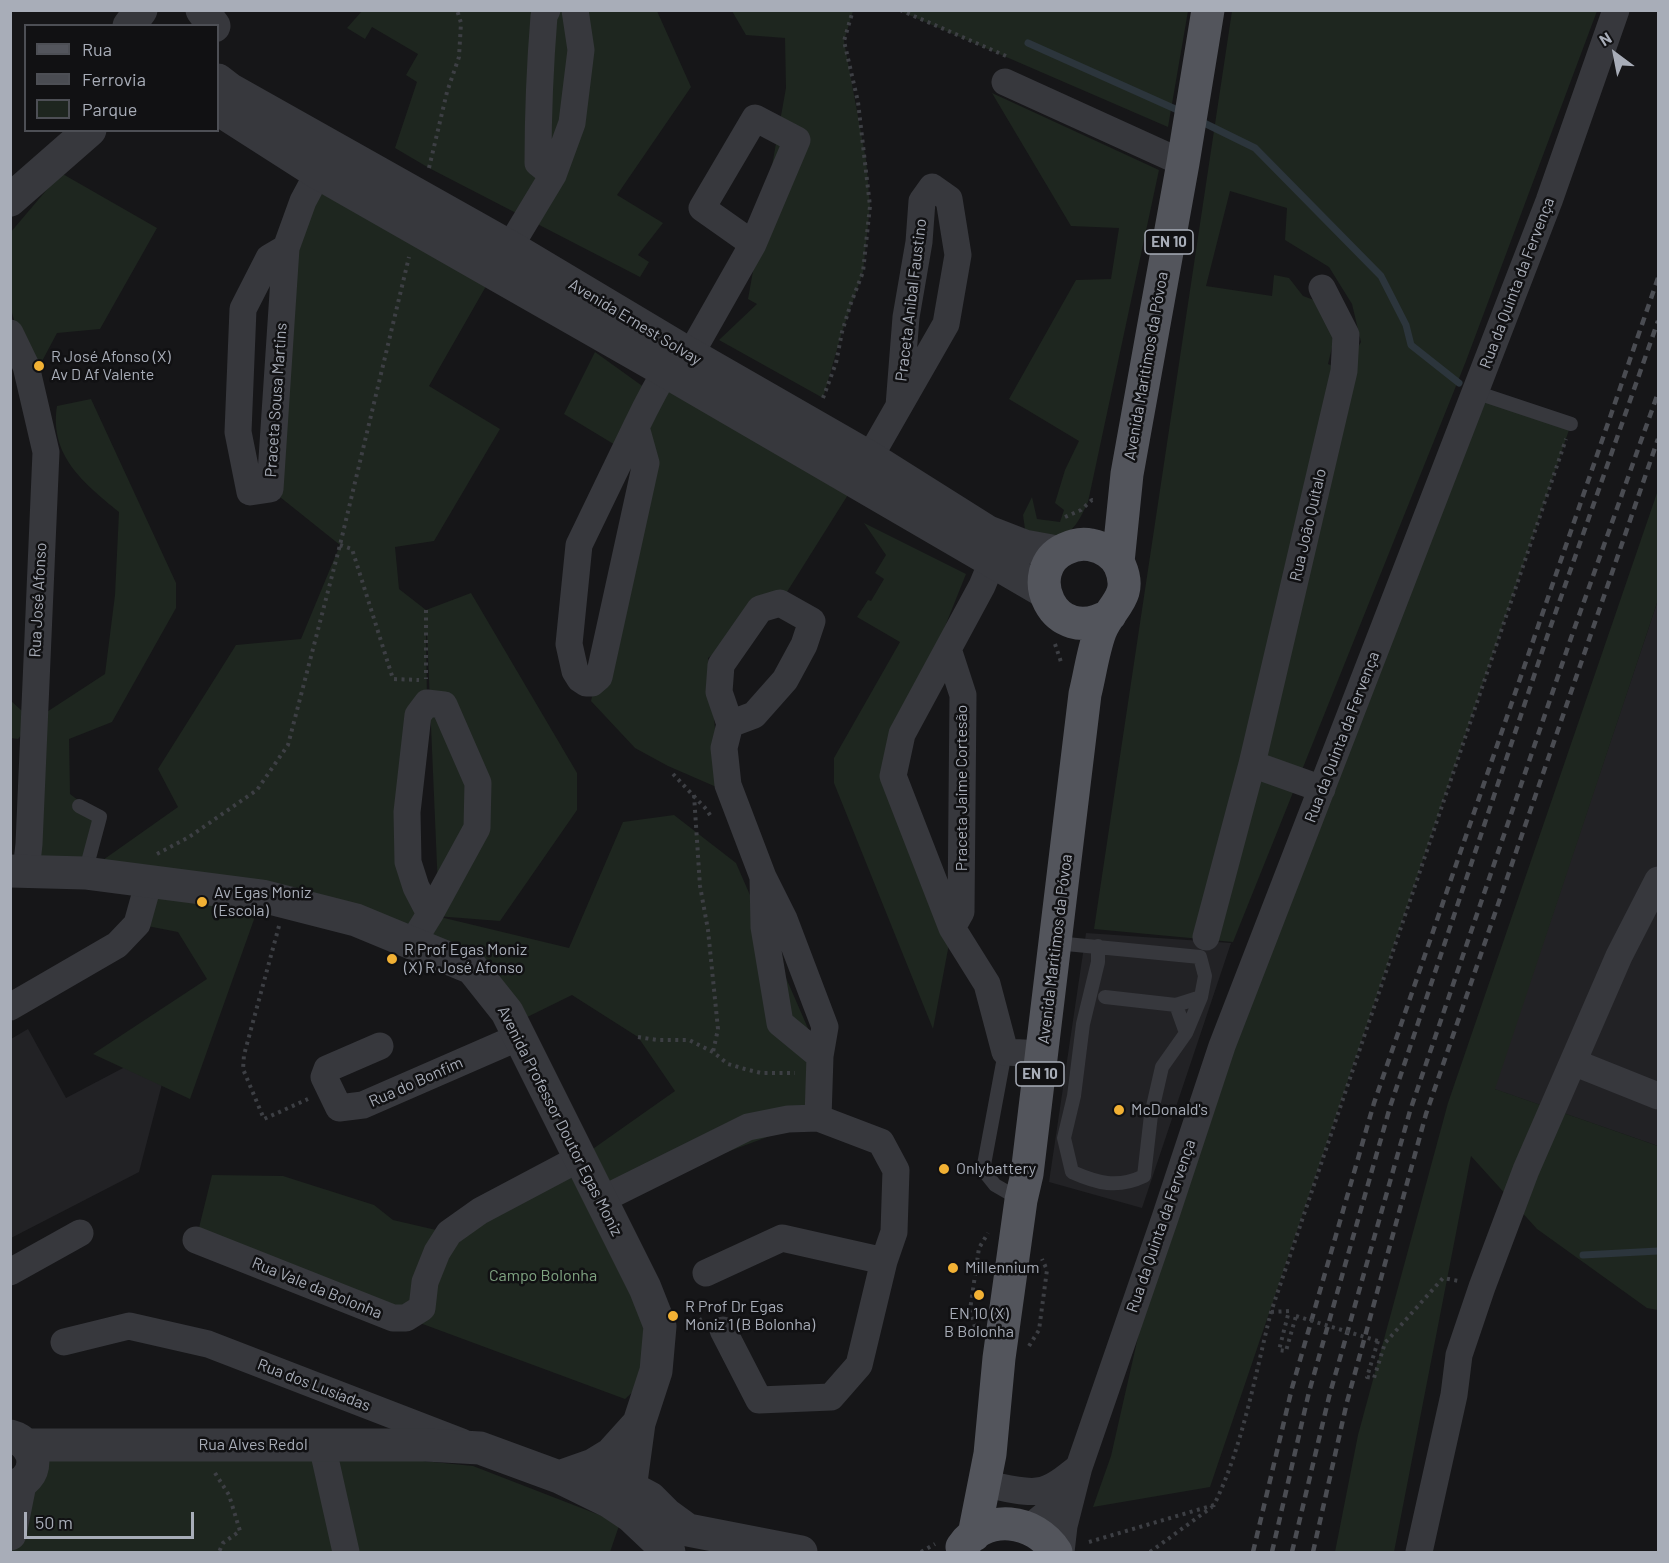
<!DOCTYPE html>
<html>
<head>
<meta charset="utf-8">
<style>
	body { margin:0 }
	#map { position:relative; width:1669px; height:1563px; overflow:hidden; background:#161618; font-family:Barlow,sans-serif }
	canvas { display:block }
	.frame { position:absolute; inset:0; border:12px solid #a8adb8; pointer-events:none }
	.legend { position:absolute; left:24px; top:24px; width:195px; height:108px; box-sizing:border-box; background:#111113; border:2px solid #4d4f55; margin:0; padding:8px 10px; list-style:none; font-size:18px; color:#a8adb8 }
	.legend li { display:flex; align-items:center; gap:12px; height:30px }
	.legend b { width:30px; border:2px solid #4d4f55 }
	.north { position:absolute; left:1585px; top:24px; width:60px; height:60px; -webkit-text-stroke:4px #111113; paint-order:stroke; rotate:328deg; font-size:16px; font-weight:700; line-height:24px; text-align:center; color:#a8adb8 }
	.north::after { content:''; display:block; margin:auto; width:21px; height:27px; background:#a8adb8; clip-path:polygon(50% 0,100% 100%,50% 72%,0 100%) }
	.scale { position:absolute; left:24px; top:1512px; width:170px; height:27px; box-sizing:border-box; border:3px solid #a8adb8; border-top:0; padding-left:8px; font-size:18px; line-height:21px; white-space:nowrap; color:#a8adb8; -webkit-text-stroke:4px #111113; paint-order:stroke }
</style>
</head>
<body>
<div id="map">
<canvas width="1669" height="1563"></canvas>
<div class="frame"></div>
<ul class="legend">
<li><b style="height:8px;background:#53555c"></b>Rua</li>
<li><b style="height:8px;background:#4a4c52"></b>Ferrovia</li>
<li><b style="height:16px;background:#1e261f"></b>Parque</li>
</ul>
<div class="north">N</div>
<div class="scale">50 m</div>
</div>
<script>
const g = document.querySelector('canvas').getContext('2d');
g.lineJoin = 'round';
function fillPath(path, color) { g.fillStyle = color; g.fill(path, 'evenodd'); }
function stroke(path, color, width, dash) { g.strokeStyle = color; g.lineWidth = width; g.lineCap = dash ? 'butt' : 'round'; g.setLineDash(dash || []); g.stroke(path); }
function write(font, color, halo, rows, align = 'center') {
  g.font = font + ' Barlow,sans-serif'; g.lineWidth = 5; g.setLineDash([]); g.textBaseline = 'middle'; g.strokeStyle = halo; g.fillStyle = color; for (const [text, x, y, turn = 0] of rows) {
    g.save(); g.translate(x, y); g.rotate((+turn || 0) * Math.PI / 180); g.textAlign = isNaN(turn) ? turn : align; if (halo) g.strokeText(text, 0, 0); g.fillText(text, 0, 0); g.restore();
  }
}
const built = new Path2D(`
	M 1658,600 L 1658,1146 L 1494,1089 Z
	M 1086,933 L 1231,943 L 1142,1208 L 1049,1182 Z
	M 28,1029 L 66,1098 L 125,1067 L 162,1084 L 139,1172 L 11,1238 L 11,1039 Z`);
const green = new Path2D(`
	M 362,11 L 657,11 L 691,87 L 617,195 L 663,223 L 638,255 L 649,262 L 640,277 L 429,168 L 395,148 L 417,82 L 406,75 L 418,54 L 372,27 L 365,39 L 347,28 Z
	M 732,11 L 853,11 L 844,41 L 866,160 L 870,206 L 863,272 L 842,332 L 823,398 L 719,340 L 757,304 L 748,299 L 786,88 L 785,38 L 746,35 Z
	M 900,11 L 1188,11 L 1168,127 Z
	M 1232,11 L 1597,11 L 1466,361 L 1233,942 L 1094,929 ZM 1230,191 L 1287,208 L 1285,240 L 1329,267 L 1352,304 L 1361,342 L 1344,371 L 1328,364 L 1335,335 L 1322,303 L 1303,296 L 1289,278 L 1274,275 L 1272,296 L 1206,286 Z
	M 992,93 L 1159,170 L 1088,502 C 1070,541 1066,535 1026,536 L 1023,515 L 1032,497 L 1037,519 L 1060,522 L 1064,510 L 1055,503 L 1065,470 L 1079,441 L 1009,399 L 1076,280 L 1111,279 L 1119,228 L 1071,226 Z
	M 61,173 L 157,228 L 100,329 L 57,333 L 31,382 L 11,309 L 10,233 Z
	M 318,173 L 493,274 L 429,386 L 500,429 L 434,541 L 395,547 L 399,589 L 426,610 L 471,593 L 577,773 L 577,810 L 500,921 L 436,916 L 569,948 L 623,822 L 674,815 L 736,863 L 820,1056 L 818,1118 L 620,1192 L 582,1159 L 645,1288 L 656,1371 L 625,1399 L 196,1240 L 212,1175 L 283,1176 L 374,1205 L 393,1220 L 449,1233 L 580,1158 L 675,1091 L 638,1037 L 572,995 L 513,1024 L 472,968 L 262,897 L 190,1099 L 93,1054 L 207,979 L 178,932 L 137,924 L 149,882 L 26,871 L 32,722 L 18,739 L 11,738 L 10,700 L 33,721 L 105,674 L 115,595 L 119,512 C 84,483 49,456 57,406 L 91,399 L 176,583 L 176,608 L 112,722 L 69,739 L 70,794 L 100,817 L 86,872 L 178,807 L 158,769 L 236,645 L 301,639 L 340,545 L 270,489 L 286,248 ZM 426,633 L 427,633 L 439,912 L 416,887 L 418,715 L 427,703 Z
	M 595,352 L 652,393 L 665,371 L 856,482 L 780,603 L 708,658 L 721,789 L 668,766 L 635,748 L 591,701 L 645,463 L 564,414 Z
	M 1475,392 L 1571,424 L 1210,1487 L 1093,1507 L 1111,1456 L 1165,1218 Z
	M 1658,490 L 1658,600 L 1495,1089 L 1658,1146 L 1658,1310 L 1647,1308 L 1537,1229 L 1471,1156 L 1394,1552 L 1335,1552 L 1358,1435 L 1448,1103 Z
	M 864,523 L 966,574 L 902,734 L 893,776 L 952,928 L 933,1029 L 834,783 L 834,758 L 900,642 L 857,617 L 868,600 L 871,601 L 884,579 L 875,573 L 886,555 Z
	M 31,1446 L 423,1461 L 473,1466 L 620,1523 L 610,1552 L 11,1552 Z`);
const stream = new Path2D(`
	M 1028,43 L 1182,112
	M 1200,121 L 1255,148 L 1381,276 L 1406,325 L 1411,345 L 1459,383
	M 1583,1255 L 1658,1251`);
const path = new Path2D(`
	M 900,10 L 1006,56
	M 429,168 L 447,92 L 459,57 L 461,23 L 457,10
	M 823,398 L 836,363 L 842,332 L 851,303 L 863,272 L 870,206 L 858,102 L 844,41 L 853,10
	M 1065,517 L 1081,510 L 1092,500 L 1097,501
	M 340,545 L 352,549 L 393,679 L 419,680
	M 426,610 L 426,679
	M 1055,644 L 1062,665
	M 673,774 L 706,809 L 712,818
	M 694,795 L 700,886 L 708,930 L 718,1029 L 713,1052
	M 157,854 L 189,837 L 257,790 L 288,745 L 340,545 L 409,257
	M 279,926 L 244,1055 L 243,1069 L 264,1119 L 308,1099
	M 638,1037 L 657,1040 L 689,1040 L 713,1052 L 728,1064 L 745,1069 L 761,1073 L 795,1073
	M 1271,1312 L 1289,1311 L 1279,1350 L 1286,1351 L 1296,1316
	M 687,1327 L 702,1319
	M 975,1327 L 970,1310 L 979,1248 L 988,1233
	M 1378,1341 L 1367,1377 L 1374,1378 L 1385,1343 L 1443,1278 L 1459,1281
	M 1029,1346 L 1039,1330 L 1047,1270 L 1042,1259
	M 215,1473 L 229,1495 L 240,1531 L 223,1543 L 219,1552
	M 1089,1542 L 1214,1505 C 1243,1446 1255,1375 1271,1312 L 1566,439
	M 921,1552 L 935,1544
	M 1150,1552 L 1212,1507`);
const service = new Path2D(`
	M 1475,392 L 1571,424
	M 79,806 L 100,817 L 85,873
	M 1056,943 L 1200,957 L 1205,976 L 1201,997 L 1186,1033
	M 1098,946 L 1098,962 L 1083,1024 L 1074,1096 L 1064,1138 L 1072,1172 C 1097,1183 1117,1189 1144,1176 L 1151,1115 L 1162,1067 L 1186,1033 L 1176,1005
	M 1105,997 L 1176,1005 L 1201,997
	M 1005,1052 L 983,1170 L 995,1185 L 1021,1200`);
const minor = new Path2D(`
	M 547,10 L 544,16 C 540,65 538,114 538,163 L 553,175
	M 1005,82 L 1183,163
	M 286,248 L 269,258 L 243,309 L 238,432 L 250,492 L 270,489 L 286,248 L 303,201 L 318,173
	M 500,263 L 553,175 L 572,123 L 581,50 L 575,10
	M 10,333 L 26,366 L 46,452 L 29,844 L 26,871
	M 690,355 L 753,244 L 797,140 L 755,118 L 702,208 L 753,244
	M 636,427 L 646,463 L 599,677 L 592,683 L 586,683 L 580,679 L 575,671 L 569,644 L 579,545 L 636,427 C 648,402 661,378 675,355
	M 859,476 L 946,324 L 958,255 L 949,199 L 932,187 L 922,201 L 919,242 L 906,317 L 899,406
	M 948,649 L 963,695 L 961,912 L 952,928 L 893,776 L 902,734 L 982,586 L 992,562
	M 730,724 L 719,692 L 721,665 L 760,609 L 780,603 L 812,621 L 804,645 L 785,680 L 754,715 L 730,724 L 724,748 L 728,785 L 763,877
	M 1252,764 L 1322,789
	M 952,928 L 987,984 L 1005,1052 L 1042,1054
	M 1206,937 L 1252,764 L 1344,371 L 1346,335 L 1322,288
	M 412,943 L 430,914 L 477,828 L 478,783 L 444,705 L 427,703 L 418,715 L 407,812 L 408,862 L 416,887 L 430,914
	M 10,1007 L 117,945 L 137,924 L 149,881
	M 380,1046 L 327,1069 L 324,1077 L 339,1108 L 363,1105 L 519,1037
	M 1573,1062 L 1658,1096
	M 818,1118 L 820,1056 L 825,1027 L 784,919 L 763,877 L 764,927 L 780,1023 L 820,1056
	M 601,1200 L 748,1127 L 788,1119 L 818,1118 L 881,1142 L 896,1170 L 894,1232 L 884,1261 L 859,1365 L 831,1397 L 759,1400 L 723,1330
	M 196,1240 L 393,1318 L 406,1318 L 422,1308 L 425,1282 L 437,1252 L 449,1233 L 480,1211 L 580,1158
	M 10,1272 L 80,1233
	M 706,1273 L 782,1238 L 884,1261
	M 64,1342 L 129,1326 L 208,1344 L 462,1442
	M 322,1445 L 346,1552
	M 1000,1487 C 1041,1496 1047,1493 1079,1467
	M 1029,1528 L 1046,1514 L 1071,1481
	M 1061,1552 L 1064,1526 L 1079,1467 L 1165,1218 L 1222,1046 L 1549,201 L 1616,10
	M 1419,1552 L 1454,1395 L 1459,1355 L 1482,1287 L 1526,1170 L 1619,956 L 1658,880`);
const tertiary = new Path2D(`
	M 202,10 L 214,26
	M 129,26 L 141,10
	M 218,80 L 231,90 L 510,247 L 679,348 L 869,457 L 988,532 L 1024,546 L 1057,552
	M 218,109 L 318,173 L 665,371 L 1045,592
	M 10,200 L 90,130
	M 10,871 L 85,873 L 262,896 L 356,920 L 472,968 L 507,1012 L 645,1288 L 660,1326 L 656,1371 L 639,1423 L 630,1489 L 610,1502
	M 10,1436 C 40,1444 41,1480 10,1487
	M 27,1445 L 426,1445 L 480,1448 L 559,1477 L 610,1502 L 631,1516 L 669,1552
	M 559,1477 L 593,1465 L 611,1454 L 639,1423
	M 609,1485 L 637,1491 L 650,1498 L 666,1514 L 688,1530 L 801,1552
	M 10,1534 L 20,1484`);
const primary = new Path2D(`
	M 1118,562 L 1127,474 L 1183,163 L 1208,10
	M 974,1535 L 990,1454 L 999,1358 L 1021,1200 L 1027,1174 L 1085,694 C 1090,674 1093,651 1100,632 C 1109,607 1134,598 1120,566 C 1115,555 1103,547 1091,545 C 1082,543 1073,545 1065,549 C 1021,569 1052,649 1110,615
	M 962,1547 C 986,1512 1035,1519 1056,1552`);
const rail = new Path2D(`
	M 1253,1552 L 1292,1388 L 1374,1103 L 1658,278
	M 1272,1552 L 1309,1392 L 1390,1107 L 1548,634 L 1658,321
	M 1292,1552 L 1329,1397 L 1410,1111 L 1571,638 L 1658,393
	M 1313,1552 L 1347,1402 L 1426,1114 L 1658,439`);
const pathBridge = new Path2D(`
	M 1296,1316 L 1378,1341`);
const markers = [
	[39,366,6,"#f2b134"],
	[202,902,6,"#f2b134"],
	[392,959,6,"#f2b134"],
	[1119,1110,6,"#f2b134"],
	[944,1169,6,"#f2b134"],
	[953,1268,6,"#f2b134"],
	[979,1295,6,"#f2b134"],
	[673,1316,6,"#f2b134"]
];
const shields = [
	[1169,242,48],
	[1040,1074,48]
];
const shieldNames = [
	["EN 10",1169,242],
	["EN 10",1040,1074]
];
const streetNames = [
	["Rua da Quinta da Fervença",1517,283,-69],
	["Praceta Anibal Faustino",911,300,-83],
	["Avenida Ernest Solvay",635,322,31],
	["Avenida Marítimos da Póvoa",1146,366,-80],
	["Praceta Sousa Martins",276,400,-86],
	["Rua João Quítalo",1308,525,-77],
	["Rua José Afonso",38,600,-87],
	["Rua da Quinta da Fervença",1342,737,-69],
	["Praceta Jaime Cortesão",962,788,-90],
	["Avenida Marítimos da Póvoa",1055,949,-83],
	["Rua do Bonfim",416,1082,-24],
	["Avenida Professor Doutor Egas Moniz",560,1121,63],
	["Rua da Quinta da Fervença",1161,1226,-71],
	["Rua Vale da Bolonha",317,1288,22],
	["Rua dos Lusíadas",314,1385,21],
	["Rua Alves Redol",253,1445]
];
const poiNames = [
	["R José Afonso (X)",51,357],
	["Av D Af Valente",51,375],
	["Av Egas Moniz",214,893],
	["(Escola)",214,911],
	["R Prof Egas Moniz",404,950],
	["(X) R José Afonso",404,968],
	["McDonald's",1131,1110],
	["Onlybattery",956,1169],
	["Millennium",965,1268],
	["R Prof Dr Egas",685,1307],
	["Moniz 1 (B Bolonha)",685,1325],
	["EN 10 (X)",979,1314,"center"],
	["B Bolonha",979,1332,"center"]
];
const parkNames = [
	["Campo Bolonha",543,1276]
];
fillPath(built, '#222225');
fillPath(green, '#1e261f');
stroke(stream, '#2c353c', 7);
stroke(path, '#3d3f44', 4, [3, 4.5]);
stroke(service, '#37383d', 14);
stroke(minor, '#37383d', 27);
stroke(tertiary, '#37383d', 33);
stroke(primary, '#53555c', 33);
stroke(rail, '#4a4c52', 4.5, [8, 6]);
stroke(pathBridge, '#3d3f44', 4, [3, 4.5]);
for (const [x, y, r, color] of markers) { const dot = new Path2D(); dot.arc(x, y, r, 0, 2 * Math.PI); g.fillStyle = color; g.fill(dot); stroke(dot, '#111113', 2); }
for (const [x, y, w] of shields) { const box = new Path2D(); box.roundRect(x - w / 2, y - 12, w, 24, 4.5); g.fillStyle = '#111113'; g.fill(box); stroke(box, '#a8adb8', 1.5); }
write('bold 15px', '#a8adb8', null, shieldNames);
write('16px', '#a8adb8', '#111113', streetNames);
write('16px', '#a8adb8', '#111113', poiNames, 'left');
write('16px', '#7fa381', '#111113', parkNames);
</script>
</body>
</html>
